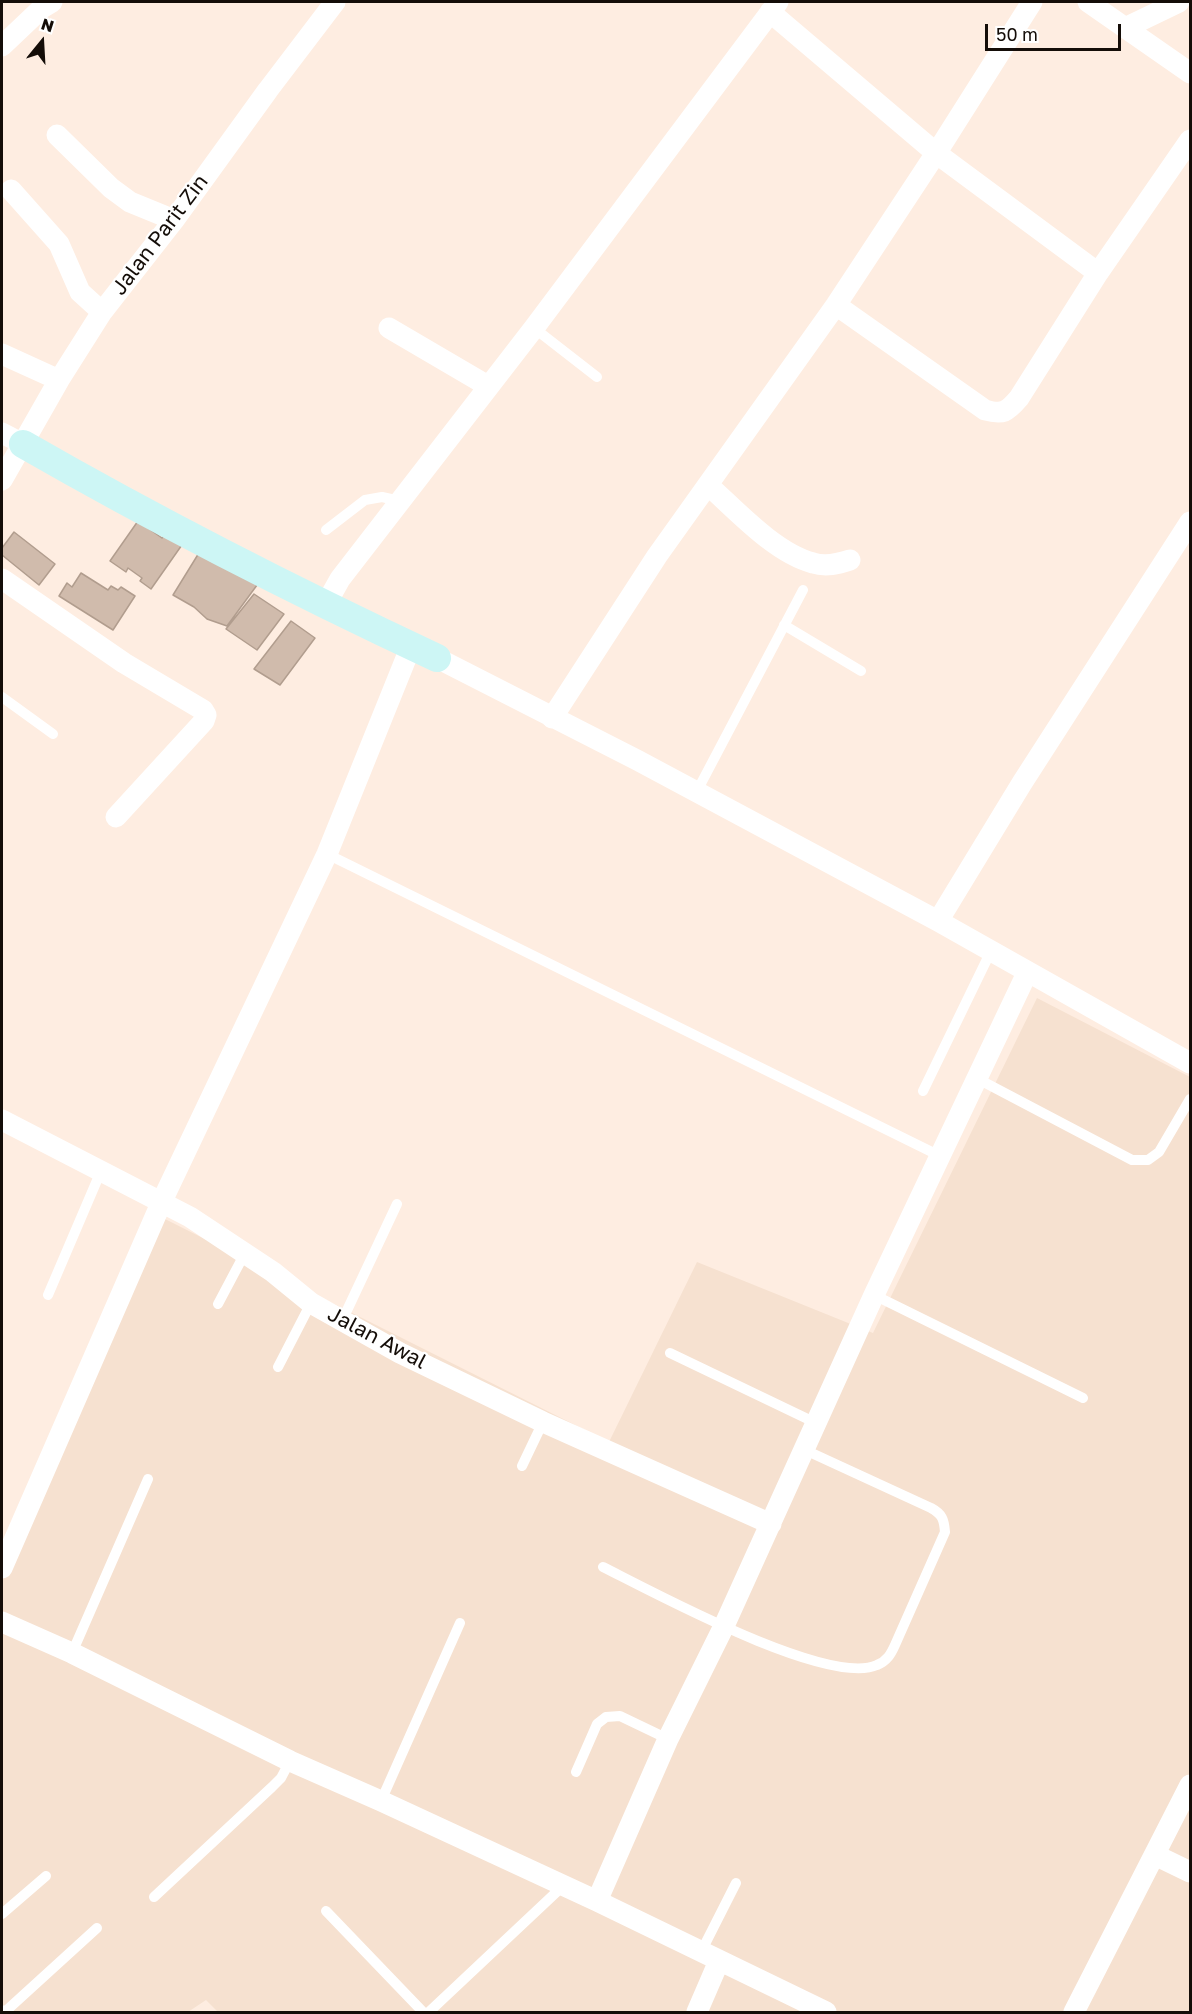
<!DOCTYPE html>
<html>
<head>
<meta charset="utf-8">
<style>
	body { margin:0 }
	#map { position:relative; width:1192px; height:2014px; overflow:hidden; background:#feede1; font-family:"Golos Text",sans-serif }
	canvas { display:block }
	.frame { position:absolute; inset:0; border:3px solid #140d08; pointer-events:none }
	.north { position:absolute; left:12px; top:12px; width:60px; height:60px; -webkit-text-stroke:4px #fff; paint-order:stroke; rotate:18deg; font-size:16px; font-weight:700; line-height:24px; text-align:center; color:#140d08 }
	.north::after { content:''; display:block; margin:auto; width:21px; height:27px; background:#140d08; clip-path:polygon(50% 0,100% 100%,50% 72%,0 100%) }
	.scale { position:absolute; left:985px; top:24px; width:136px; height:27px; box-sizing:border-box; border:3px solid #140d08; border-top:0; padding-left:8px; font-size:18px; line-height:21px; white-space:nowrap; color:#140d08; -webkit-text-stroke:4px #fff; paint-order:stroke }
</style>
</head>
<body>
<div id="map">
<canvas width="1192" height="2014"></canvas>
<div class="frame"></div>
<div class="north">N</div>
<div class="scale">50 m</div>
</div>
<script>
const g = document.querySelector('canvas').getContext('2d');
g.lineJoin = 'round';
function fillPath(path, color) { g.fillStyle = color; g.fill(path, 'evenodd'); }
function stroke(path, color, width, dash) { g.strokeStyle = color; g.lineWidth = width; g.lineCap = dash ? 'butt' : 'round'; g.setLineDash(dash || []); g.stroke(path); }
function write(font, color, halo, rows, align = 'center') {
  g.font = font + ' "Golos Text",sans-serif'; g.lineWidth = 4.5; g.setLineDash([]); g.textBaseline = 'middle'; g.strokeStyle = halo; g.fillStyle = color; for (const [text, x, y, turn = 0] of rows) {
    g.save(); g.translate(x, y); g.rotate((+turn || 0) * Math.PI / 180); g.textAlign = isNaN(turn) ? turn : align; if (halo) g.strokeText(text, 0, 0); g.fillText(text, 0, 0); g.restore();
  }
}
const built = new Path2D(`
	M 1037,998 L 1190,1077 L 1190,2012 L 218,2012 L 206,2000 L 188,2012 L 2,2012 L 2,1579 L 155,1214 L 609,1442 L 697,1262 L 873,1333 Z`);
const building = new Path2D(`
	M 138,521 L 162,538 L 167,530 L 184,542 L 151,589 L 140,581 L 142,578 L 128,568 L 126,572 L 110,561 Z
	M 14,532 L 55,564 L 39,585 L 2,555 L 2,548 Z
	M 202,548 L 260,581 L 227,626 L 207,619 L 194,607 L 173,595 Z
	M 81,573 L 108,590 L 111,586 L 118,590 L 121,587 L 135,596 L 113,630 L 59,596 L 67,583 L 72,587 Z
	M 254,594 L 284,614 L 257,650 L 226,629 Z
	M 291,621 L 315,638 L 280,685 L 254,669 Z`);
const lane = new Path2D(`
	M 534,328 L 597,377
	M 326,530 L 365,500 L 382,497 L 400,501
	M 784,625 L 861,671
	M 2,697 L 53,734
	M 696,793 L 803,590
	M 327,854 L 940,1156
	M 978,1079 L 1132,1160 L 1148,1160 L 1159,1152 L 1190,1099
	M 923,1091 L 991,951
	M 48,1295 L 101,1171
	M 874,1295 L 1083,1398
	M 218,1304 L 245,1253
	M 342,1321 L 397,1204
	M 670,1353 L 816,1423
	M 278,1367 L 311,1303
	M 522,1466 L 543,1422
	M 603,1567 C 653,1592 828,1687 877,1665 C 887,1661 891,1654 895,1645 L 945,1532 C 944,1519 942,1514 931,1508 L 805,1450
	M 72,1653 L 148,1479
	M 576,1772 L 597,1724 L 606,1717 L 620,1716 L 668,1739
	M 381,1801 L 460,1623
	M 154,1897 L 272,1787 L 281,1778 L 290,1761
	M 326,1911 L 423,2012
	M 2,1914 L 46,1876
	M 701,1952 L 736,1883
	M 2,2011 L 7,2010 L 97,1928
	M 429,2012 L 564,1885`);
const street = new Path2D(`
	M 1088,2 L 1190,73
	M 770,12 L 936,153 L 1098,273
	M 1125,28 L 1179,2
	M 2,46 L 42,8 L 52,2
	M 57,135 L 111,188 L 130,202 L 174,220
	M 11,190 L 59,244 L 80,292 L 102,312
	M 836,305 L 985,410 C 1003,415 1007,412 1019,398 L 1098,273 L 1190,140
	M 389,328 L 488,386
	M 2,354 L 59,380
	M 2,433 L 23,444
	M 2,480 L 59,380 L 102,312 L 174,220 L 268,90 L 335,2
	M 708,485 C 737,511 775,553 813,563 C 826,567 838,564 850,560
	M 2,579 L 124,663 L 203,710 L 206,715 L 204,721 L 116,817
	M 326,604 L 340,579 L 534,328 L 778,2
	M 437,658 L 637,760 L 938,921 L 1190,1063
	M 552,718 L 657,556 L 836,305 L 944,141 L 1032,2
	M 938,921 L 1022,783 L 1190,522
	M 2,1120 L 190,1217 L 273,1272 L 311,1303 L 400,1353 L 543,1422 L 771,1524
	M 2,1568 L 162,1201 L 327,854 L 411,646
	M 2,1622 L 72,1653 L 290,1761 L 381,1801 L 597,1901 L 826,2012
	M 1155,1855 L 1190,1872
	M 597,1901 L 668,1739 L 724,1626 L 874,1295 L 1027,973
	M 697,2012 L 719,1961
	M 1074,2012 L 1190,1785`);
const secondary = new Path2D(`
	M 23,444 C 157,521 296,592 437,658`);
const streetNames = [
	["Jalan Parit Zin",160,235,-53],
	["Jalan Awal",377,1338,28]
];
fillPath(built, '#f6e1d0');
fillPath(building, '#d0bbac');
stroke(building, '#b19d8e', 1.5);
stroke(lane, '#fff', 10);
stroke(street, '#fff', 21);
stroke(secondary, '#cdf6f5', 28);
write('21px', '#140d08', '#fff', streetNames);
</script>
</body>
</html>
